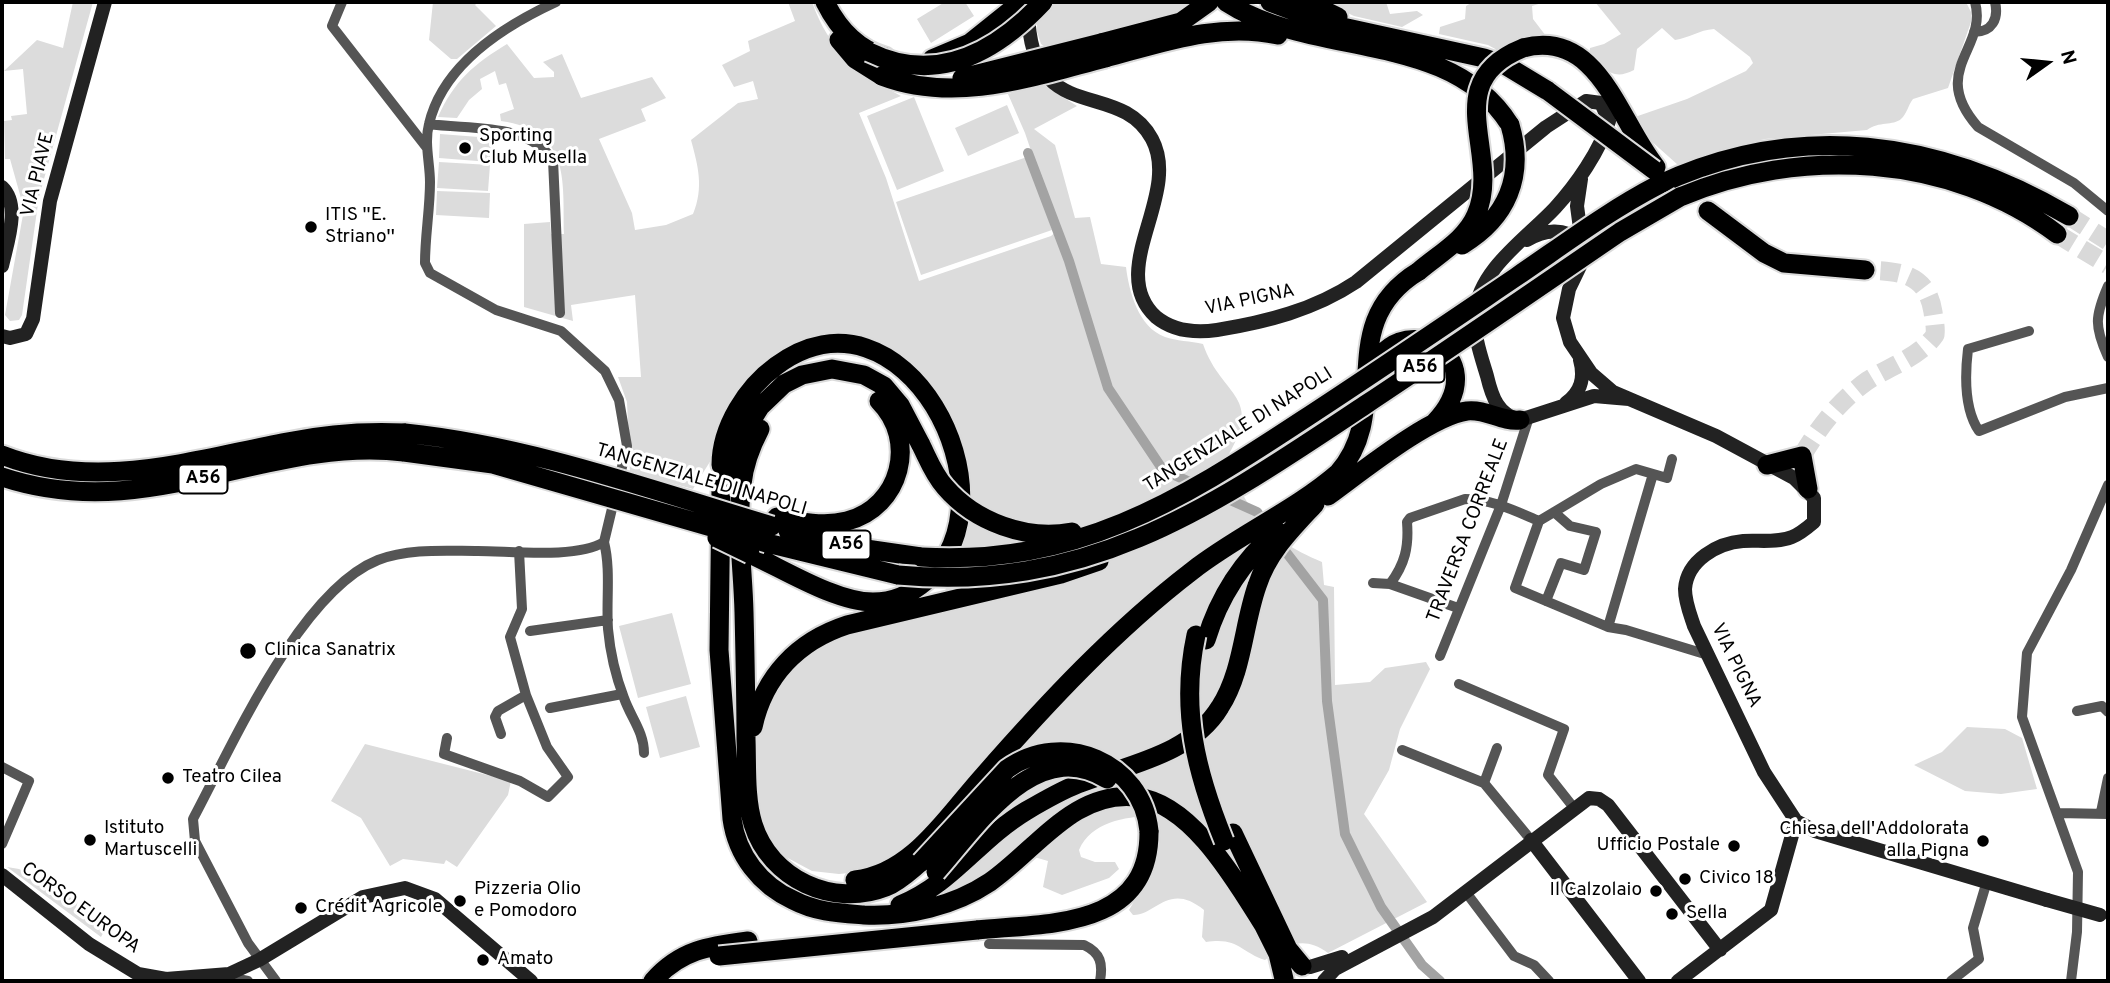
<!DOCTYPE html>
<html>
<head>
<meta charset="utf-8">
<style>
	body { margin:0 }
	#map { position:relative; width:2110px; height:983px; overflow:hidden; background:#fff; font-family:Overpass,sans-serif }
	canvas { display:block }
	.frame { position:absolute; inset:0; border:4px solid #000; pointer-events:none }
	.north { position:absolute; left:2012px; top:28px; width:70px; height:70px; -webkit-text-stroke:5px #fff; paint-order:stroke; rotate:75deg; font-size:19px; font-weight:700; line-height:28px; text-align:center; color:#000 }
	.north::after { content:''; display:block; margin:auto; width:24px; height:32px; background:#000; clip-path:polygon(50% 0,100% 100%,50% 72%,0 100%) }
</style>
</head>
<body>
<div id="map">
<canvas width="2110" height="983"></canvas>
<div class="frame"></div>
<div class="north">N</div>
</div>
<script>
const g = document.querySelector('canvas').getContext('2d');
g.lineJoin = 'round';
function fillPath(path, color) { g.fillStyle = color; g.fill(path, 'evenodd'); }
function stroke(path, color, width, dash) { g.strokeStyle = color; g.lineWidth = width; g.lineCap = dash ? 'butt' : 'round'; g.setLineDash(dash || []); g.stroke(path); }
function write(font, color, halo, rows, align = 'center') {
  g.font = font + ' Overpass,sans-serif'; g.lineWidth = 6; g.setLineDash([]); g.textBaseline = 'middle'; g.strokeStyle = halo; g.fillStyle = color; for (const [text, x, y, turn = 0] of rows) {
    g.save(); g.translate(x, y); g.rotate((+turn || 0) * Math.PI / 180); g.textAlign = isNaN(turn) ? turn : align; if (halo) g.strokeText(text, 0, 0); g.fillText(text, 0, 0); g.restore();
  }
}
const green = new Path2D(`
	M 73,2 L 93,2 L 39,197 L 22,315 L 19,320 L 10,321 L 5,315 L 24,209 L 10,159 L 5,159 L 4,121 L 12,120 L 11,116 L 27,114 L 23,69 L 4,71 L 37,40 L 63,48 Z
	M 433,2 L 478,2 L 475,5 L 496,26 L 457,59 L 451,59 L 429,40 Z
	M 788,2 L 812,2 C 829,50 856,72 901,96 L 859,113 L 886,178 L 919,281 L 1051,236 L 1058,230 L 1025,133 L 1008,94 L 1043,84 L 1077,106 L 1034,129 L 1055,145 L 1075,218 L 1090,217 L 1101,264 L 1126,267 C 1129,291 1138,327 1165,337 C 1176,341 1191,341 1203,344 C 1222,399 1266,394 1225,461 C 1254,516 1261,536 1322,562 L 1324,585 L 1334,587 L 1335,685 L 1370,682 L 1385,668 L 1426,662 L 1430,669 L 1400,729 L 1389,770 L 1364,814 L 1427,902 L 1328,953 C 1303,935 1287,945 1265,960 C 1240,952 1239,937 1206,942 L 1202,937 L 1204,910 C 1169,881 1155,916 1133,915 L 1129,910 C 1148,879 1160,851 1152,815 C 1124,818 1092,821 1079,850 L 1081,857 L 1095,862 L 1115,862 L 1119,869 L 1109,878 L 1062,895 L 1043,887 L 1048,861 L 1017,852 C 995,869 974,887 946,891 L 916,840 L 905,852 L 868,871 L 839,874 L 812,871 L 784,856 L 763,831 L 754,802 L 754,757 L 760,715 L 778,677 L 830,638 L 925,617 L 944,595 L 960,540 L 951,430 L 866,344 L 775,357 L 693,489 L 630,472 L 627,402 L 618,377 L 641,377 L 635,295 L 571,305 L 573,321 L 524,307 L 524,224 L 550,222 L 551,234 L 564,234 C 563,178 570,131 501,121 L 500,114 L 514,109 L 506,83 L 499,85 L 495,71 L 480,79 L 482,89 L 469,100 L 457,118 L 438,117 C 454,81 474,64 507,44 L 534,78 L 554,77 L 554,72 L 543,62 L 562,54 L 581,98 L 652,77 L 666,98 L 641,109 L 646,121 L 599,139 L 632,213 L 635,230 L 666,225 L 693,214 C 704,187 698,166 691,140 L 738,103 L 758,99 L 753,81 L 734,87 L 722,65 L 750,51 L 748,41 L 795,21 Z
	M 945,2 L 965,2 L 974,16 L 931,43 L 917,19 Z
	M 1037,2 L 1198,2 L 1187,12 L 1047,48 L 1041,44 L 1037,32 Z
	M 1324,2 L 1386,2 L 1390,14 L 1417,11 L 1423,15 L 1402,27 L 1354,16 Z
	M 1545,2 L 1532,6 L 1533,19 L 1546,36 L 1499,51 L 1488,45 L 1439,34 L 1440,27 L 1465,19 L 1466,6 L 1471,3 Z
	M 1595,2 L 1966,2 L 1971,12 L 1971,22 L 1948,88 L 1913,99 C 1908,105 1907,114 1901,119 C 1893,126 1879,121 1867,130 L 1765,139 L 1721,150 L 1678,165 L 1650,140 L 1632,118 L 1687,99 L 1746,71 L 1753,63 L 1750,57 L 1714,29 C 1699,30 1689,38 1675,40 L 1662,28 L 1637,49 L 1634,70 C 1611,82 1606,67 1589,55 L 1590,48 L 1604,44 L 1621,34 Z
	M 914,97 L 944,171 L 897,190 L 867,116 Z
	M 1007,105 L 1019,133 L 968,156 L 955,128 Z
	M 440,134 L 492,138 L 490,162 L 439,158 Z
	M 1027,157 L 1052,230 L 921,275 L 896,202 Z
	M 439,162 L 490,165 L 488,191 L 437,188 Z
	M 437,191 L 490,193 L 489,218 L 436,215 Z
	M 672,613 L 691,684 L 638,698 L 619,626 Z
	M 686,696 L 700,747 L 660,758 L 646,707 Z
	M 1967,727 L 2005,729 L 2022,738 L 2037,789 L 2001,794 L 1965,791 L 1914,765 L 1942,752 Z
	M 365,744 L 511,781 L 508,795 L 457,867 L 446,860 L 444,864 L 403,859 L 390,866 L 361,818 L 331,801 Z
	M 7,867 L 19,869 L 40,879 L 40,884 L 78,901 L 75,911 L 107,926 L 101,937 Z`);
const canal = new Path2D(`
	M 1028,153 L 1069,261 L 1108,388 L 1163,470 L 1257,512 L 1268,527
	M 1279,543 L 1323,600 L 1327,701 L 1345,834 L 1381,907 L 1422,965 L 1440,981`);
const highwayTunnel = new Path2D(`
	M 2069,216 L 2108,241
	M 2057,234 L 2108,265
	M 1802,456 C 1819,427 1839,401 1867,381 C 1888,367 1920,357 1935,335 C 1936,327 1934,320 1933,312 C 1927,273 1899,271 1865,270`);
const street = new Path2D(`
	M 342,2 L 332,26 L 427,148
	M 1975,2 C 1988,49 1928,70 1978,127 L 2074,183 L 2108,211
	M 1974,32 C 1992,32 1999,19 1995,2
	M 429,124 C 471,130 526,122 553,160 L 560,313
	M 2108,286 C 2095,316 2094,326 2108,357
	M 2029,331 L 1968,349 C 1965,374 1964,409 1979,431 L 2065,397 L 2108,388
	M 1539,521 L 1515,588 L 1608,627 L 1626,630 L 1708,655
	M 604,542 C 611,570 606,600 608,629 C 610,651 616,677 624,698 C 631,718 644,732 644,753
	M 1373,583 L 1390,584 C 1405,564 1409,547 1407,522 L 1410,518 L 1465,499 C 1491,499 1515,511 1539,521 L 1601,484 L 1636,469 L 1667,478 L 1672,459
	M 1390,584 L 1458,608
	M 1546,601 L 1561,563 L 1584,570 L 1596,532 L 1570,526 L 1554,512
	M 1608,627 L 1653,474
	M 530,631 L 608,620
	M 1440,656 L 1501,505 L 1529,417
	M 1459,684 L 1564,729 L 1548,775 L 1574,808
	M 550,708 L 622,694
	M 2077,711 L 2102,706 L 2108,712
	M 501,734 L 495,717 L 498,711 L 526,695 L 510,637 L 522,609 L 519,551
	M 447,738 L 444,754 L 520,781 L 548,797 L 568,777 L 547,747 L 526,695
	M 1402,750 L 1484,783 L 1531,840
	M 2,767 L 29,781 L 2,844
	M 1484,783 L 1497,748
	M 2101,812 L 2108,778
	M 2058,813 L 2108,814
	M 1465,891 L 1514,956 L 1534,965 L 1549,981
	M 989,944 L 1084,945 C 1101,953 1103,964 1100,981
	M 223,976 L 248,981
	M 276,981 L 248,943 L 195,841 L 193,819 C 232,746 300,591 378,560 C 409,548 446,551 478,551 C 511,551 576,559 604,542 L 627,446 L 619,400 L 605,371 L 561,331 L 496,310 L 430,273 L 425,263 C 425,236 430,209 430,182 C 430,163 424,143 429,124 C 443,64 504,26 556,2
	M 1951,981 L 1979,959 L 1973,928 L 1987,881
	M 2071,981 L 2077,932 L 2078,872 L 2022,717 L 2027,653 L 2071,570 L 2108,485`);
const secondary = new Path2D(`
	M 1028,10 C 1030,130 1118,76 1152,139 C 1182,195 1105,270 1156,317 C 1173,331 1196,333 1217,330 C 1266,322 1314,310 1356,282 L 1546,127 L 1586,101 L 1601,103 L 1609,121 C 1600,151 1576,185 1555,208 C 1527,238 1479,269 1475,313 C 1473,334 1481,356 1487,376 C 1492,397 1498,415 1520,420 L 1594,396 L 1629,399
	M 1581,179 L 1577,206 L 1584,258 L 1569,289 L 1563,318 L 1570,342 L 1591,373 L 1613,392 L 1716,436 L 1794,478 L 1814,498 L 1814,522 C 1807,528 1800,534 1792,537 C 1777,543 1759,540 1743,541 C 1718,543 1687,560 1685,589 C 1685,602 1690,614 1694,626 L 1764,772 L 1796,821 L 1815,831 L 2047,900
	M 2,187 C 21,205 7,243 2,266
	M 1527,240 C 1544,230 1564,227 1579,241
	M 2,336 L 10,338 L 26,334 L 33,319 L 50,201 L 105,2
	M 1566,403 C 1581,392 1585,378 1580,360
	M 1531,840 L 1639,981
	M 2,875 L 89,944 L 138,974 L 166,979 L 229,974 L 259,960 L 363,897 L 405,888 L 435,899 L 531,981
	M 1310,967 L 1342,957
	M 1324,981 L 1335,969 L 1433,917 L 1589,798 L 1599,799 L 1608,805 L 1720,950
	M 1678,981 L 1771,910 L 1796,821`);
const highway = new Path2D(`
	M 825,2 C 838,28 856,49 885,57
	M 1226,2 C 1313,59 1450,29 1510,125
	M 1270,2 L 1329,24 L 1484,58 L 1505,65 L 1548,91
	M 1307,2 L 1338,17
	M 839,40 L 855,59 L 882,76
	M 1101,43 L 1181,22 L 1209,2
	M 1523,48 C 1599,28 1619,122 1656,167
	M 1105,58 C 1162,43 1218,22 1278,35
	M 932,59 L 970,43 L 1021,2
	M 1658,185 C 1798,119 1939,140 2069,216
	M 1680,197 C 1799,146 1951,154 2057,234
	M 1708,211 L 1764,253 L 1784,263 L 1865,270
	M 1370,376 C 1395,301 1499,354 1435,422
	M 760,429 C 751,446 744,465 742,484 C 736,527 743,569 744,612 C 745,654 746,697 746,739 C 747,766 745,798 753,824 C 770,879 833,908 886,887 C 899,882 910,871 921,862
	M 921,445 L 900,405 L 884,386 L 864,375 L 832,369 L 802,375 L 784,384 L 760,407 L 742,436 L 721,489 L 719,650 L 732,819 C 737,855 760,885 793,900 C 816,912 838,913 864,915 C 907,917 954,906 990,882 C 1036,850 1074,790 1136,797 C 1193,803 1238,885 1266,929
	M 2,455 C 96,492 192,460 287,442 C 326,434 365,431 405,433
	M 721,465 C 721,427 747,387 776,366 C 902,272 1022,496 926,581 C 911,594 894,602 873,602 C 836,602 785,570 750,554
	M 1767,465 L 1802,456 L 1808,489
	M 2,477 C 149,526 264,436 404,452
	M 1328,496 C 1360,473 1430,416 1467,411 C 1487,409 1501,422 1520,420
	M 777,517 C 800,522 824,527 847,521 C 901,507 918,440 879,401
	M 788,531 L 859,548 L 921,557
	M 767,543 L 898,575
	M 1206,640 C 1219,597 1243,560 1277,531
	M 753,727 C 764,676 798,641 847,625 L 1061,574 L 1099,561
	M 1233,833 L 1288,949 L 1302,966
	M 855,880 C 912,874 947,816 983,776 C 1047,703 1115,630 1192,571 C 1238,535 1294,511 1338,473 C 1395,408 1332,324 1419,271
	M 900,905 C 952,884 978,840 1026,811 C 1043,801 1060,791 1078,784 C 1126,765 1191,755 1220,707 C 1243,671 1243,626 1257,586 C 1268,552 1291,530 1315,504
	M 1260,918 L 1278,954 L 1284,979
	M 977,930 C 1048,923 1150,929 1149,831
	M 653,981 C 680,950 709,946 748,941`);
const secondaryBridge = new Path2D(`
	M 2047,900 L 2100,915`);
const highwayBridge = new Path2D(`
	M 869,52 C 936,85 995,53 1043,2
	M 882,76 C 956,104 1032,77 1105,58
	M 962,78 L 1101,43
	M 1548,91 L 1654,170
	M 1462,245 C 1507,218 1525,176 1510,125
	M 1419,271 C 1439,254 1466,239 1476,215 C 1503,155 1436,83 1523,48
	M 405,433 C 531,446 651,490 772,526
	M 921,445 C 928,459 934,475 945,487 C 975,522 1027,541 1072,532
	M 404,452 L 493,464 L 767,543
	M 717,538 L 750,554
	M 921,557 C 1075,566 1178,502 1301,421 C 1373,374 1445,325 1516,277 C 1563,245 1608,211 1658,185
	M 898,575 C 1090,593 1213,506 1365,405 C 1451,348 1535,290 1620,232 L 1680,197
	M 1196,635 C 1180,709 1196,772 1224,841
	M 921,862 L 1007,769 C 1063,729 1142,762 1149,831
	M 936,872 C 977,826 1036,734 1107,779
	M 719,956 L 977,930`);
const markers = [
	[465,148,7,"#000"],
	[311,227,7,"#000"],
	[248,651,9,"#000"],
	[168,778,7,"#000"],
	[90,840,7,"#000"],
	[1983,841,7,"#000"],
	[1734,846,7,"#000"],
	[1685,879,7,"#000"],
	[1656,891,7,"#000"],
	[460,901,7,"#000"],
	[301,908,7,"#000"],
	[1672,914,7,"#000"],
	[483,960,7,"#000"]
];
const shields = [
	[1420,368,49],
	[203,479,49],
	[846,545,49]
];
const shieldNames = [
	["A56",1420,368],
	["A56",203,479],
	["A56",846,545]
];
const poiNames = [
	["Sporting",479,137],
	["Club Musella",479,159],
	["ITIS ''E.",325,216],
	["Striano''",325,238],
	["Clinica Sanatrix",264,651],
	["Teatro Cilea",182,778],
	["Istituto",104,829],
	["Martuscelli",104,851],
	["Chiesa dell'Addolorata",1969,830,"right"],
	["alla Pigna",1969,852,"right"],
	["Ufficio Postale",1720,846,"right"],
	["Civico 18",1699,879],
	["Pizzeria Olio",474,890],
	["e Pomodoro",474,912],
	["Il Calzolaio",1642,891,"right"],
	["Crédit Agricole",315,908],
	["Sella",1686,914],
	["Amato",497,960]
];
const streetNames = [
	["VIA PIAVE",39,175,-76],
	["VIA PIGNA",1250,301,-12],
	["TANGENZIALE DI NAPOLI",1239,431,-32],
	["TANGENZIALE DI NAPOLI",701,481,16],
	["TRAVERSA CORREALE",1469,531,-69],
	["VIA PIGNA",1735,666,64],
	["CORSO EUROPA",80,909,36]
];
fillPath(green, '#dcdcdc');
stroke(canal, '#a3a3a3', 10);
stroke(highwayTunnel, '#d9d9d9', 19, [19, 10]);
stroke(highway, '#dbdbdb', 23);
stroke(street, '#555', 10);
stroke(secondary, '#222', 14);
stroke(highway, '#000', 19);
stroke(highwayBridge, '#dbdbdb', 23, []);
stroke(secondaryBridge, '#222', 14);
stroke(highwayBridge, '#000', 19);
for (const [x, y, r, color] of markers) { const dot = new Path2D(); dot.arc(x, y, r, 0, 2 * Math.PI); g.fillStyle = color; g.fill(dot); stroke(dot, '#fff', 2.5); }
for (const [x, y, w] of shields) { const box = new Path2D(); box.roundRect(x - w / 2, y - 14.5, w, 29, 5); g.fillStyle = '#fff'; g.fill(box); stroke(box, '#000', 2); }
write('bold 18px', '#000', null, shieldNames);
write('19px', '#000', '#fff', poiNames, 'left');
write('19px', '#000', '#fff', streetNames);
</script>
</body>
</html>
